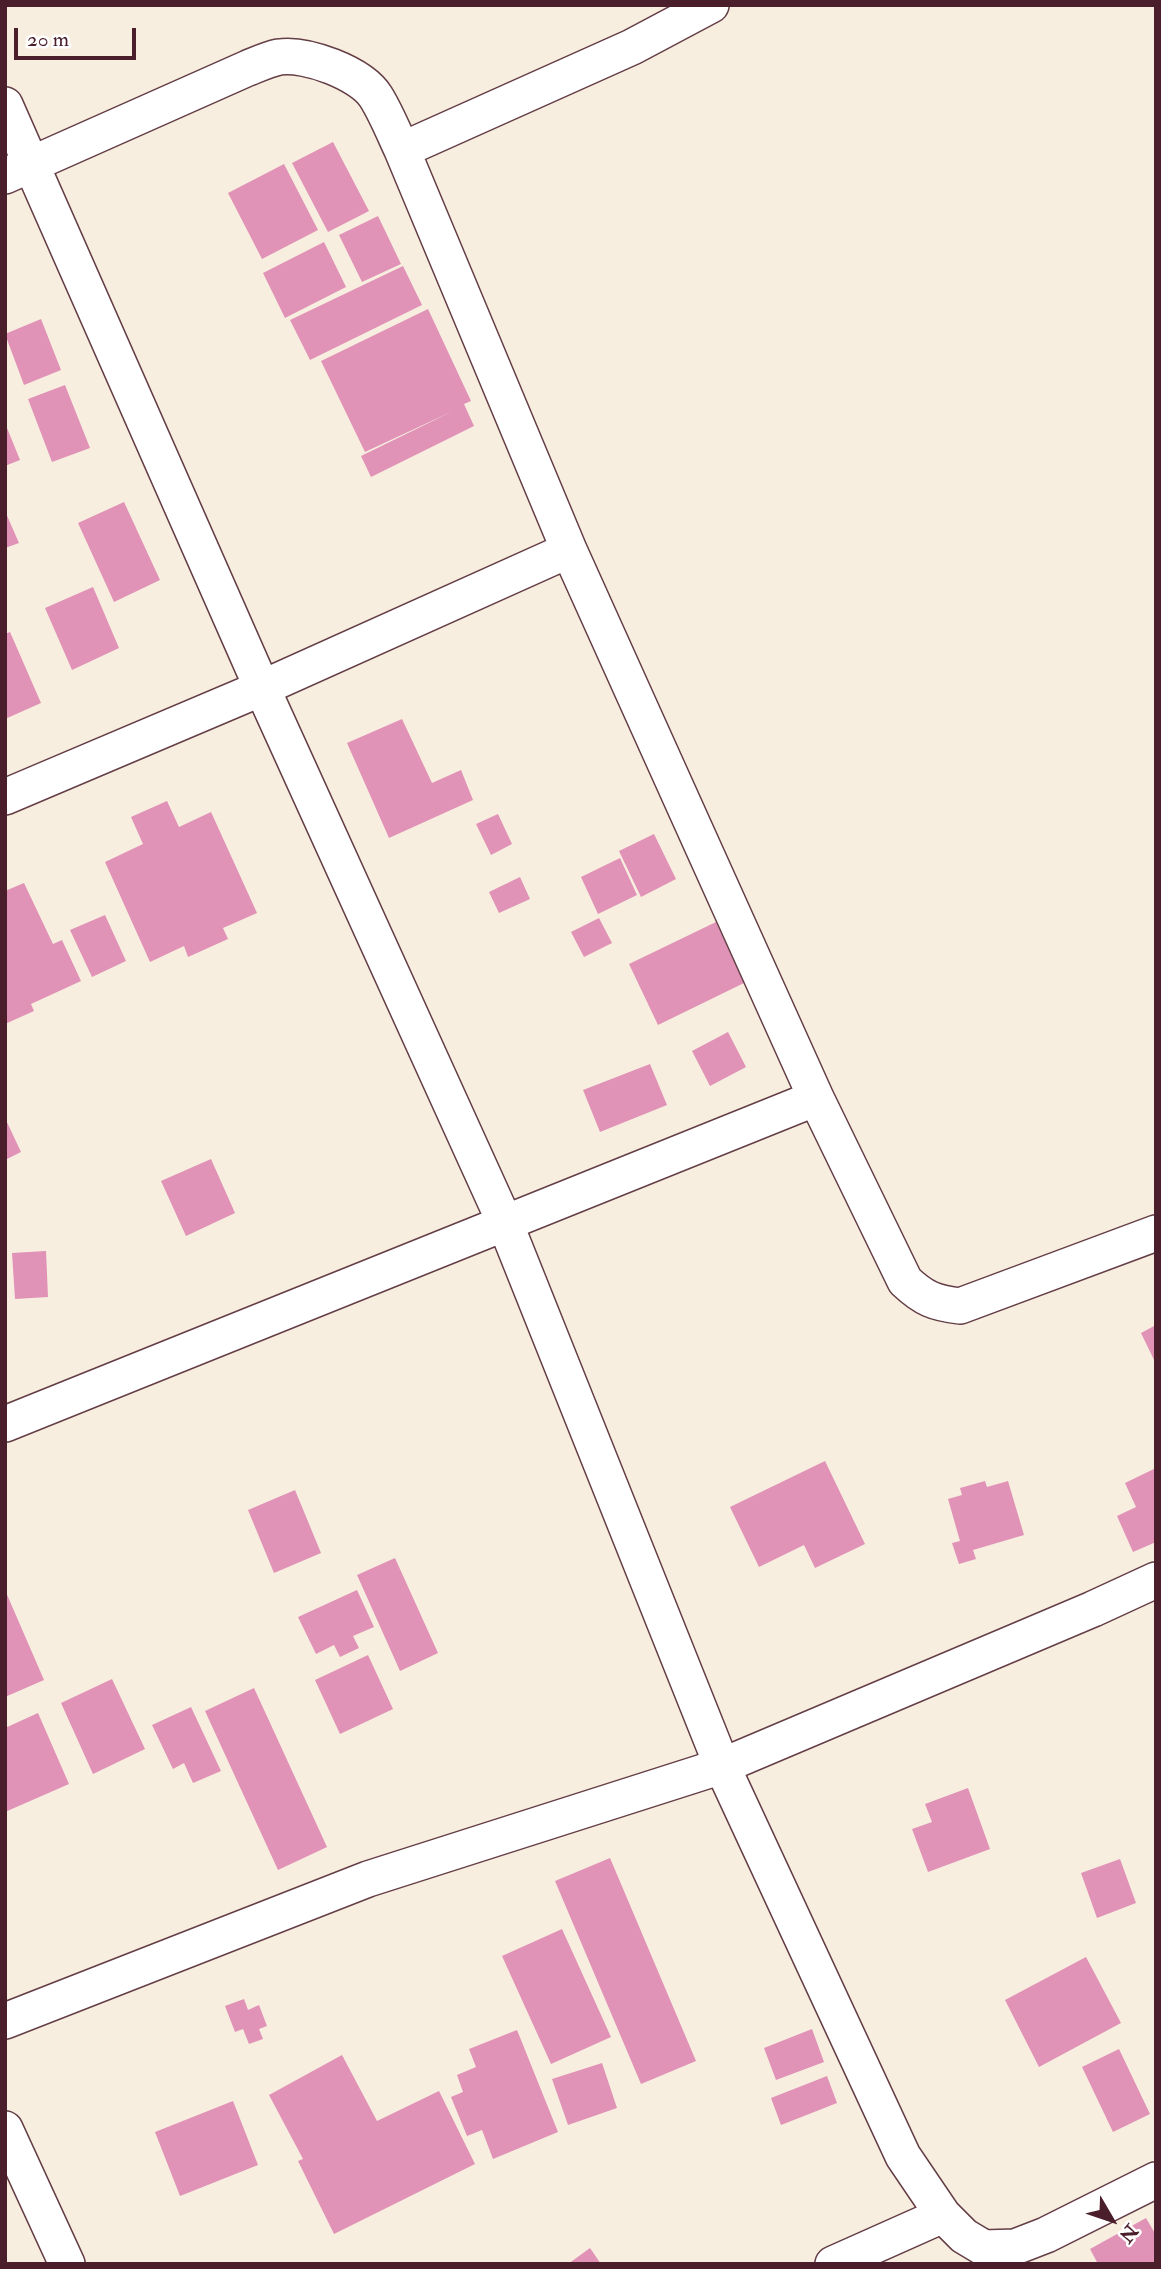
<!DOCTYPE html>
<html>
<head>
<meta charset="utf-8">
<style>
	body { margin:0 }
	#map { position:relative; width:1161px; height:2269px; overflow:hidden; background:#f8eedf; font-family:"IM FELL Double Pica",serif }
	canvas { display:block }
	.frame { position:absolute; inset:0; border:7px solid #4a1f2b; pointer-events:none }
	.north { position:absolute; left:1077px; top:2185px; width:70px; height:70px; -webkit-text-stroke:5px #fff; paint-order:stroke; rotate:129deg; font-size:19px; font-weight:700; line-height:28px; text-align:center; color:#4a1f2b }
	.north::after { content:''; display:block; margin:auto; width:24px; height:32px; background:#4a1f2b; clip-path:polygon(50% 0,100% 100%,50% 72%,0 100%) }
	.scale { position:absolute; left:14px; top:28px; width:122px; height:32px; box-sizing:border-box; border:4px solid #4a1f2b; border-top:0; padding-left:9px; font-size:21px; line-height:24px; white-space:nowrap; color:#4a1f2b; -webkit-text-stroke:5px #fff; paint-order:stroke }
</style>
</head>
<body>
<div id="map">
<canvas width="1161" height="2269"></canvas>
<div class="frame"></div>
<div class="north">N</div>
<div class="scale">20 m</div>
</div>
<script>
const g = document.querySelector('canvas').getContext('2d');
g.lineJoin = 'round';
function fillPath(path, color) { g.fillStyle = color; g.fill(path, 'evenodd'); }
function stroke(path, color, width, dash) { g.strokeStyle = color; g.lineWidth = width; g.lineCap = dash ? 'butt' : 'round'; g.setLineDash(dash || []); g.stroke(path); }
const building = new Path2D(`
	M 333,142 L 369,211 L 328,232 L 292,163 Z
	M 284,164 L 318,230 L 262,259 L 228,193 Z
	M 378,216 L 401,264 L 362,282 L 339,235 Z
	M 324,242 L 346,287 L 285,318 L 263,273 Z
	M 403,266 L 422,305 L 310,360 L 290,320 Z
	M 428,309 L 471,401 L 464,404 L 474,426 L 371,477 L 361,456 L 453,411 L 365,452 L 321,361 Z
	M 41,319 L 61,370 L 24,385 L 5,334 Z
	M 65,385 L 90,448 L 52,462 L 28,399 Z
	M 5,423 L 20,460 L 5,466 Z
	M 124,502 L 160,580 L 114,602 L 78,523 Z
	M 5,511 L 19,543 L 5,548 Z
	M 93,587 L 119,648 L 72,670 L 45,608 Z
	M 10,632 L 41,703 L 5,719 L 5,634 Z
	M 402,719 L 432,783 L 461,770 L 473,800 L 389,838 L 347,743 Z
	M 167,801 L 179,827 L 211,812 L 257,913 L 223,928 L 228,939 L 188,957 L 184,946 L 150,962 L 105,862 L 143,844 L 131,817 Z
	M 498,814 L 512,844 L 491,855 L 476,824 Z
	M 654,834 L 676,879 L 641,897 L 619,851 Z
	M 620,858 L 637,895 L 598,914 L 581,877 Z
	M 520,877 L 530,899 L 499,913 L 489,892 Z
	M 24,883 L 53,944 L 62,940 L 81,981 L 31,1004 L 34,1011 L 5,1024 L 5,891 Z
	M 105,915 L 126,961 L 92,977 L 70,930 Z
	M 599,918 L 612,943 L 584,957 L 571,932 Z
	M 716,922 L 744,983 L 658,1025 L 629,964 Z
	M 728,1032 L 746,1067 L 710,1086 L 692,1051 Z
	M 650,1064 L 667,1105 L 600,1132 L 583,1090 Z
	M 5,1118 L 21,1152 L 5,1160 Z
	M 211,1159 L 235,1213 L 186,1236 L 161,1181 Z
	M 46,1251 L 48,1297 L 15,1299 L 12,1253 Z
	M 1156,1325 L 1156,1364 L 1141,1333 Z
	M 825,1461 L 865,1544 L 815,1568 L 804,1545 L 759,1567 L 730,1507 Z
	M 1156,1468 L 1156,1542 L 1133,1552 L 1117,1516 L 1136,1507 L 1125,1483 Z
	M 985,1481 L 987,1487 L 1008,1481 L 1024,1535 L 973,1550 L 976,1559 L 959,1564 L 952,1543 L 960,1541 L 948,1499 L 962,1495 L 960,1488 Z
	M 295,1490 L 321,1553 L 274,1573 L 248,1510 Z
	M 395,1558 L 438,1653 L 400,1671 L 357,1575 Z
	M 5,1590 L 44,1680 L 5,1697 Z
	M 357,1590 L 374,1627 L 353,1636 L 359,1648 L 340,1657 L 334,1645 L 316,1654 L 298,1617 Z
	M 368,1655 L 393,1709 L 340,1734 L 315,1680 Z
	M 112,1679 L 145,1749 L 93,1774 L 61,1703 Z
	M 254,1688 L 327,1847 L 278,1870 L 205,1711 Z
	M 191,1707 L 221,1771 L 193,1783 L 184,1763 L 173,1769 L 152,1725 Z
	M 38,1713 L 69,1784 L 5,1812 L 5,1728 Z
	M 968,1788 L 990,1849 L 928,1872 L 912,1829 L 932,1822 L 925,1804 Z
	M 610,1858 L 696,2061 L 641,2084 L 555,1881 Z
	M 1120,1859 L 1136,1903 L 1097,1918 L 1081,1873 Z
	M 562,1929 L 611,2037 L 551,2064 L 502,1956 Z
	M 1086,1957 L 1121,2023 L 1039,2067 L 1005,2000 Z
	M 244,1999 L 248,2010 L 259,2005 L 267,2026 L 259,2029 L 263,2039 L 249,2044 L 243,2029 L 235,2032 L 225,2006 Z
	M 812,2029 L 824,2062 L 776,2080 L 764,2048 Z
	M 517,2030 L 558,2132 L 493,2159 L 482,2130 L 467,2136 L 451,2097 L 463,2092 L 457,2075 L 476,2067 L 469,2049 Z
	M 1119,2049 L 1150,2114 L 1113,2132 L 1082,2067 Z
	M 342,2055 L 377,2121 L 439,2091 L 475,2164 L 334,2234 L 298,2161 L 303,2159 L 269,2095 Z
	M 602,2063 L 617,2108 L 568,2125 L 552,2079 Z
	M 827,2076 L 837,2103 L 781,2125 L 771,2098 Z
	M 233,2101 L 258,2165 L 180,2196 L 155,2132 Z
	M 1146,2218 L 1156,2235 L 1156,2264 L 1098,2264 L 1090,2249 Z
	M 590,2248 L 601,2264 L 568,2264 Z`);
const street = new Path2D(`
	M 5,105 L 262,688 L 505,1223 L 722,1766 L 903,2156 L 943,2215 L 964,2236 L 984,2248 L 1015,2247 L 1046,2235 L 1156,2180
	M 402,150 L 632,47 L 711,5
	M 5,176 L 248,68 C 258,64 269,59 279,57 C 306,53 361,73 376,97 C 386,113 394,133 402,150 L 569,550 L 816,1098 L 5,1424
	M 5,797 L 262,688 L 569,550
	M 816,1098 L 905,1281 C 924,1299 935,1303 960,1306 L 1156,1233
	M 5,2021 L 368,1879 L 722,1766 L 1093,1609 L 1156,1580
	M 5,2129 L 67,2264
	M 833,2264 L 943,2215`);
fillPath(building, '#e092b7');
stroke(street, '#643e46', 38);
stroke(street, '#fff', 35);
</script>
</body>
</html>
